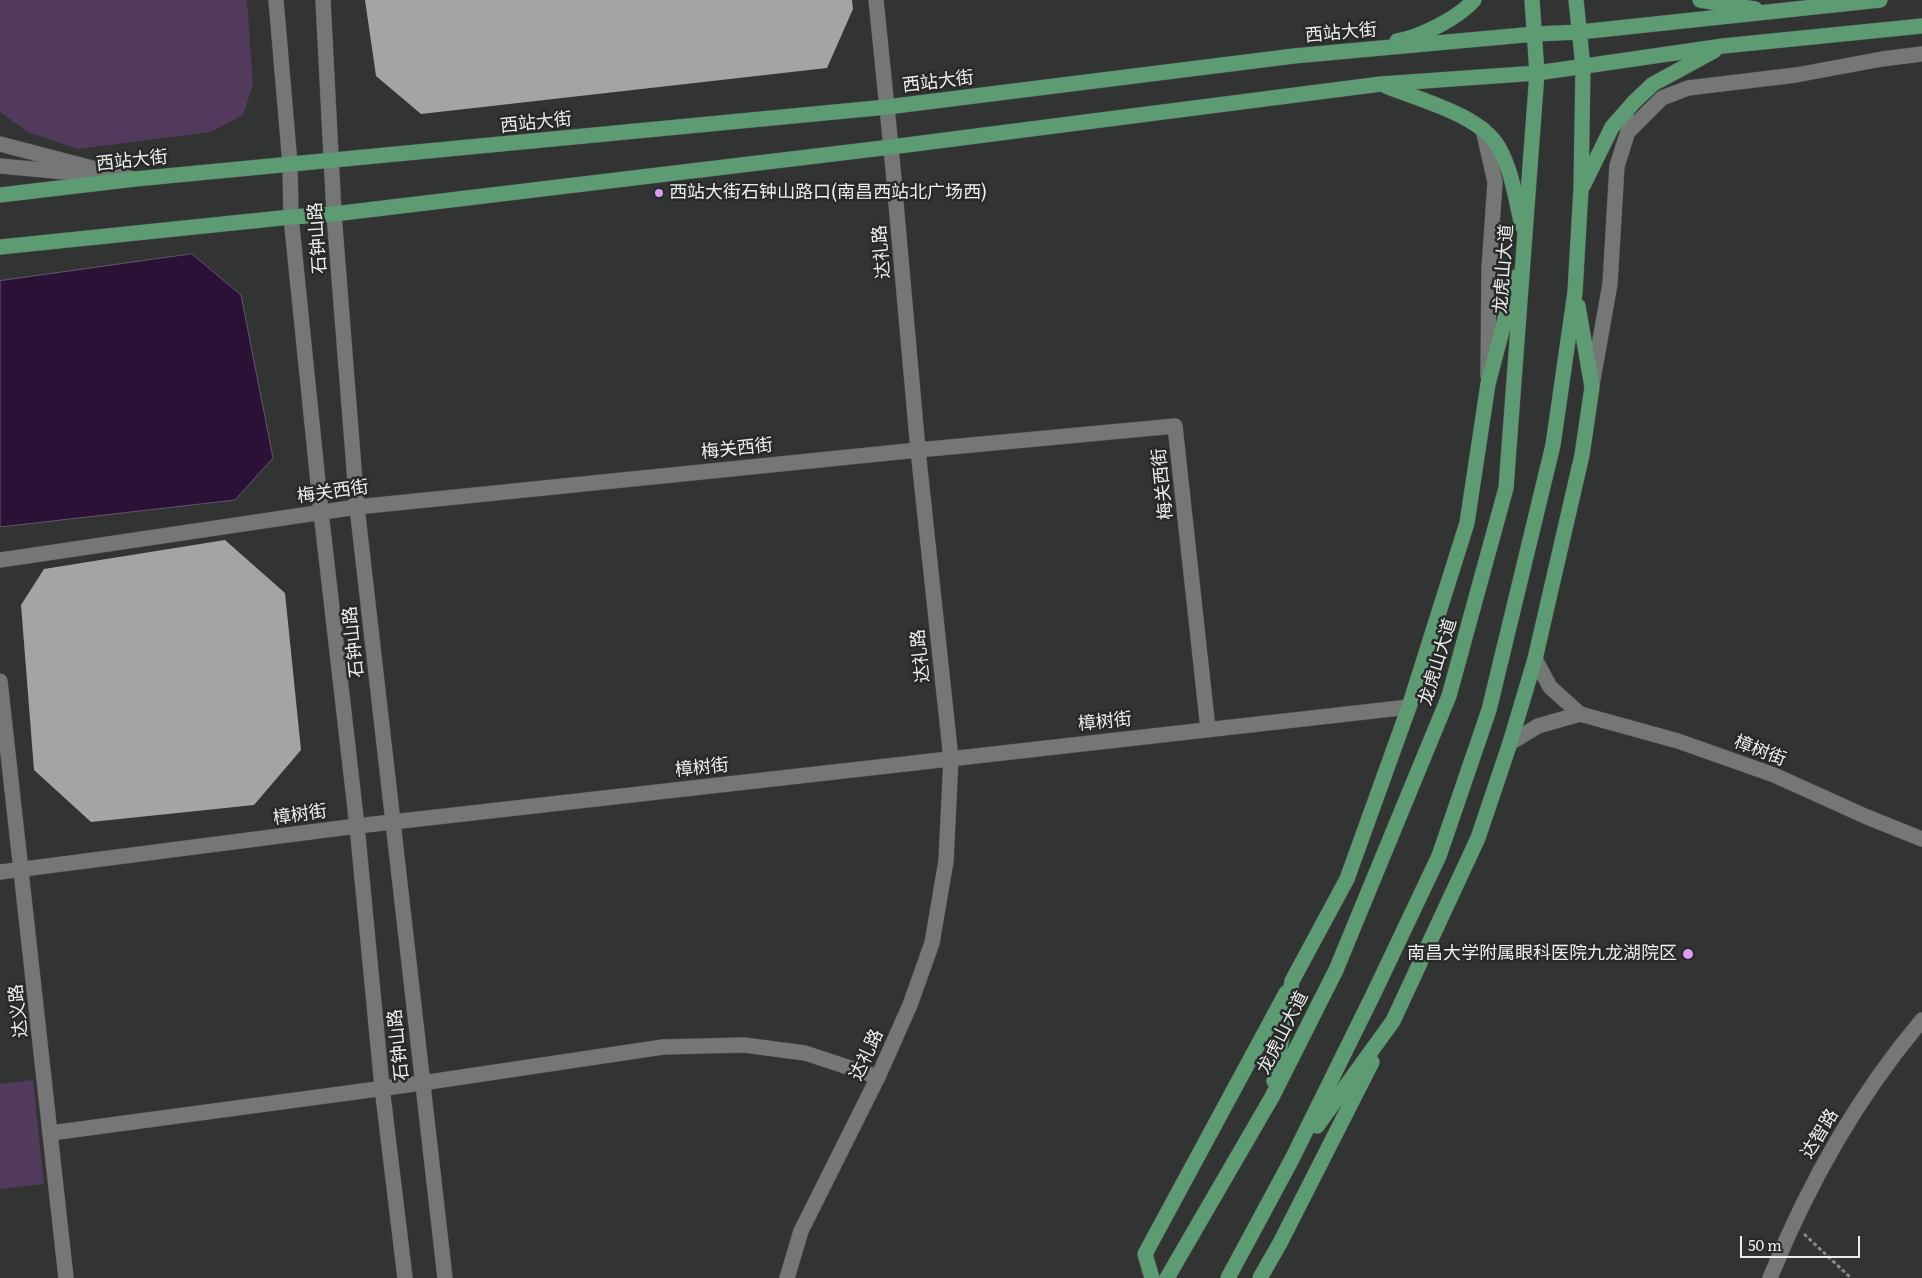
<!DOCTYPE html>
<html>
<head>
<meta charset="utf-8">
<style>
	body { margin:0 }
	#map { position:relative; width:1922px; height:1278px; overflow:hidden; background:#313432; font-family:Literata,serif }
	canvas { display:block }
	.scale { position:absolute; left:1740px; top:1236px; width:120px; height:22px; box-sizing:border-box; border:2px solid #edefee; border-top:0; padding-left:6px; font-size:15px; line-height:18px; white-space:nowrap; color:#edefee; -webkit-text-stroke:4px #272a28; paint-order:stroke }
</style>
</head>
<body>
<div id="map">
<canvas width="1922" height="1278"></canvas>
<div class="scale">50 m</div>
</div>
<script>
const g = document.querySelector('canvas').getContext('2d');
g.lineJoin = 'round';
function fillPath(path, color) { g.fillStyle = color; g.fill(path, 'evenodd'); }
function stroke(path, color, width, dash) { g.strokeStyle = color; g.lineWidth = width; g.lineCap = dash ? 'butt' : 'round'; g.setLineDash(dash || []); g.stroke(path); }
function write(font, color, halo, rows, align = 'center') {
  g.font = font + ' Literata,"Noto Sans SC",serif'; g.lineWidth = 5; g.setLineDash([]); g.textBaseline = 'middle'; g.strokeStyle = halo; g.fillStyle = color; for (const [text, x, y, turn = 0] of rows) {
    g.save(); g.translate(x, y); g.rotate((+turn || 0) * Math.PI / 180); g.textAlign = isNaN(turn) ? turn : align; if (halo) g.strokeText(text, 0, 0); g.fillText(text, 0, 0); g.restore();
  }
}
const green = new Path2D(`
	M 0,0 L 247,0 L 253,85 L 243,115 L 211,132 L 78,149 L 28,132 L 0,112 Z
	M 33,1080 L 44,1184 L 0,1189 L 0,1084 Z`);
const water = new Path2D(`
	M 192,254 L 241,295 L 273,458 L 235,500 L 0,527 L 0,281 Z`);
const building = new Path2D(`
	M 365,0 L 852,0 L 853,9 L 827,68 L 421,114 L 376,76 Z
	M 225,540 L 285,593 L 301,750 L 254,805 L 91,822 L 34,770 L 21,605 L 44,569 Z`);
const path = new Path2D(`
	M 1804,1234 L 1851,1278`);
const minor = new Path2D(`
	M 276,0 L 290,164 L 291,217 L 321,512 L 357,826 L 382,1087 L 405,1278
	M 323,0 L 334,214 L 357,507 L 445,1278
	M 1483,129 L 1495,182 L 1489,269 L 1488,376
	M 1629,131 L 1662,98 L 1688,88 L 1796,75 L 1882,59 L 1922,54
	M 0,144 L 134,179
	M 0,166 L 86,174
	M 1592,385 L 1610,284 L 1617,166 L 1631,122
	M 0,560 L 357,507 L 918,450 L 1175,426 L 1208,729
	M 0,681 L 66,1278
	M 1580,714 L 1678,741 L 1774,775 L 1867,817 L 1922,839
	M 1510,743 L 1538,726 L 1580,714 L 1550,687 L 1535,659
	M 0,872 L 357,826 L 1409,707
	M 51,1133 L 422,1083 L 663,1047 L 744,1045 L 805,1053 L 878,1077
	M 787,1278 L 801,1231 L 878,1077 L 910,1005 L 932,943 L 946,861 L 951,759 L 918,450 L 891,147 L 876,0
	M 1770,1278 C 1808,1184 1857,1097 1922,1020`);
const major = new Path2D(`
	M 1700,0 L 1755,9
	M 1397,41 C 1421,37 1458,18 1474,0
	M 1386,86 C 1420,100 1481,115 1499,148 C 1512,171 1516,200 1522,226
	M 1583,186 L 1612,127 L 1634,102 L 1653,84 L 1714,51
	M 0,195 L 135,179 L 887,107 L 1294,56 L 1535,34 L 1580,32 L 1880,0
	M 0,247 L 291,217 L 334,214 L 891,147 L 1381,84 L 1537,73 L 1723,46 L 1922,26
	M 1274,1081 L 1292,981 L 1347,879 L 1409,707 L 1467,523 L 1488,384 L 1516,277
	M 1317,1126 L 1393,1021 L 1478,838 L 1510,743 L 1535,659 L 1582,455 L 1592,387 L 1578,306
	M 1152,1278 L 1145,1254 L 1286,993
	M 1167,1278 L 1272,1097 L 1336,970 L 1449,696 L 1506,488 L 1537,73 L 1532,0
	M 1228,1278 L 1292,1159 L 1374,993 L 1439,856 L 1489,710 L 1553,445 L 1575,292 L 1581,189 L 1583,67 L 1576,0
	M 1260,1278 L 1280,1243 L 1372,1062`);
const markers = [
	[659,193,5,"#da9af6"],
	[1688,954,6,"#da9af6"]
];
const streetNames = [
	["西站大街",1341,33,-5],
	["西站大街",938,82,-7],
	["西站大街",536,123,-6],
	["西站大街",132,161,-6],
	["石钟山路",318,238,-94],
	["达礼路",882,252,-95],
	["龙虎山大道",1504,269,-86],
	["梅关西街",737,449,-6],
	["梅关西街",1163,484,-96],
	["梅关西街",333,492,-8],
	["石钟山路",354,642,-96],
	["达礼路",921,656,-96],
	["龙虎山大道",1438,662,-73],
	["樟树街",1105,722,-6],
	["樟树街",1760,751,21],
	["樟树街",702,768,-6],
	["樟树街",300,815,-8],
	["达义路",19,1011,-96],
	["龙虎山大道",1283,1033,-63],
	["石钟山路",399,1045,-96],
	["达礼路",867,1055,-65],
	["达智路",1820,1134,-59]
];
const poiNames = [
	["西站大街石钟山路口(南昌西站北广场西)",669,193],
	["南昌大学附属眼科医院九龙湖院区",1677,954,"right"]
];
fillPath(green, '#513a5b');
fillPath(water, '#2c1137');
stroke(water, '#66546e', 1);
fillPath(building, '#a2a5a3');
stroke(minor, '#505251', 16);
stroke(major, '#505251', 16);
stroke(path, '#868987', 3, [4, 2.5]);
stroke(minor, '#747775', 15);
stroke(major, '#5d9c73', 15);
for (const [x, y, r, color] of markers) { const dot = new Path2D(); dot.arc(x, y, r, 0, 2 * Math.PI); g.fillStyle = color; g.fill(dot); stroke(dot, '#272a28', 2); }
write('18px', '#edefee', '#272a28', streetNames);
write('18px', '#edefee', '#272a28', poiNames, 'left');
</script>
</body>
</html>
